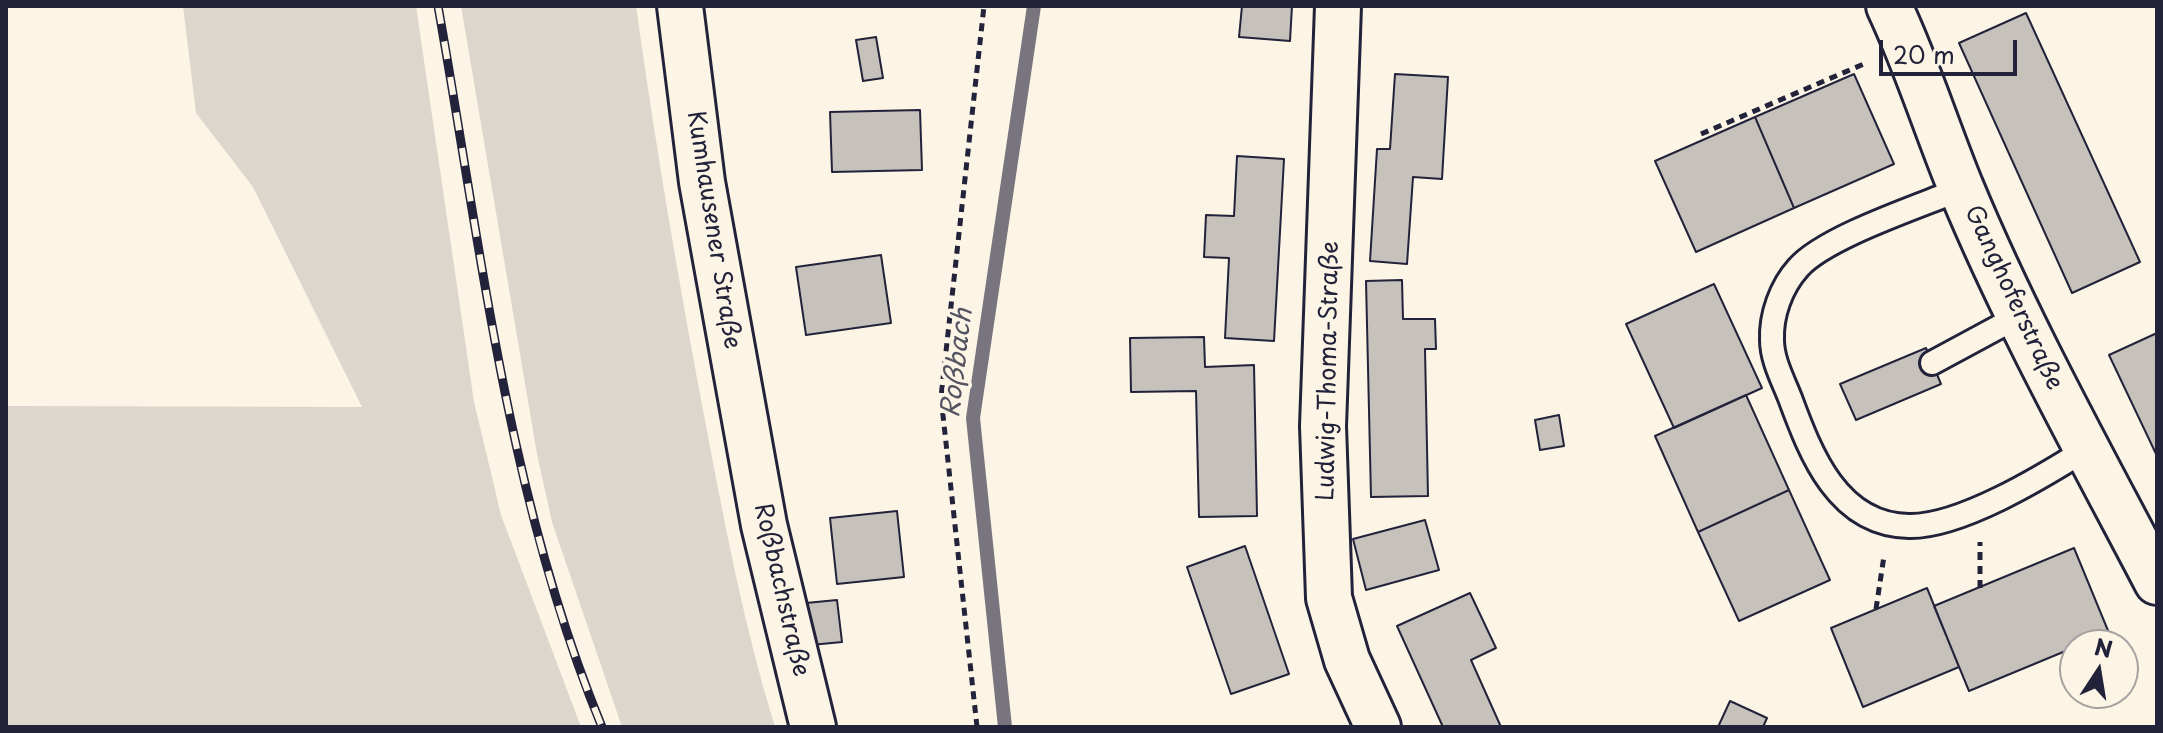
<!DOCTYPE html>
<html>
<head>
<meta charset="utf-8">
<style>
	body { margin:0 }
	#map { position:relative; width:2163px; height:733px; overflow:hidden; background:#fcf5e5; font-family:"Playpen Sans",sans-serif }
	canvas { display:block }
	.frame { position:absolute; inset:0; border:8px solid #22223b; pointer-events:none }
	.north { position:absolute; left:2059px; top:629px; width:80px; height:80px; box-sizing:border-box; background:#fcf5e5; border:2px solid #a5a1a1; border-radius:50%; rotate:12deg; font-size:22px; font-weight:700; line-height:32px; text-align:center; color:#22223b }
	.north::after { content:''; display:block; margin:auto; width:28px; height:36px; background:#22223b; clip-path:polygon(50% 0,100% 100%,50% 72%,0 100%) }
	.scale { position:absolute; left:1879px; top:40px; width:138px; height:36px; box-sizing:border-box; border:4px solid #22223b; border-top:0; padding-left:10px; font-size:24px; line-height:28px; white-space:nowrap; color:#22223b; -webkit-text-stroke:6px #fcf5e5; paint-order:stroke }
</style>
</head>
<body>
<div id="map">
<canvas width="2163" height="733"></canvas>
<div class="frame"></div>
<div class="north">N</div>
<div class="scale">20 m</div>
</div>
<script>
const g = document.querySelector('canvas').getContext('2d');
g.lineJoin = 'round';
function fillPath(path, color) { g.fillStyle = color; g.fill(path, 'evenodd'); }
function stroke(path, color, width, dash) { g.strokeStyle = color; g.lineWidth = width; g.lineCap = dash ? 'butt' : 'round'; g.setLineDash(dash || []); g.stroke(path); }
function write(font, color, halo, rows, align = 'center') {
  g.font = font + ' "Playpen Sans",sans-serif'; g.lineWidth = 7; g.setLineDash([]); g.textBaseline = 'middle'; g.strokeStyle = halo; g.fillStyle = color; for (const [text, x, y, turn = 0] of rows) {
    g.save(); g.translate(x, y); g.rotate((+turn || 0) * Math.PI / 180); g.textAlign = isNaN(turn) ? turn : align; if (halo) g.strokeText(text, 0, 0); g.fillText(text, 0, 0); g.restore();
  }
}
const green = new Path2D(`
	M 183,6 L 416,6 L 474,402 L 501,515 L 581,727 L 6,727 L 6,406 L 362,407 L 253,187 L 196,113 Z
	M 461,6 L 636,6 C 656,149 680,290 707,431 C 726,531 745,630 775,727 L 622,727 L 552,522 L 537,454 Z`);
const stream = new Path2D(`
	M 1005,727 L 973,418 L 1034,6`);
const building = new Path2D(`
	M 1242,6 L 1292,6 L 1290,41 L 1239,37 Z
	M 2026,13 L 2140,262 L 2072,293 L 1959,43 Z
	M 876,37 L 883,78 L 863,81 L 856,40 Z
	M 1395,74 L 1448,77 L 1442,179 L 1413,177 L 1407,264 L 1370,261 L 1377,149 L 1390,149 Z
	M 1854,74 L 1894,164 L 1794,208 L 1755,117 Z
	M 920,110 L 922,170 L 832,172 L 830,112 Z
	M 1755,117 L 1794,208 L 1696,252 L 1655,161 Z
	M 1237,156 L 1284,159 L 1274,341 L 1225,338 L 1229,258 L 1204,257 L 1206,215 L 1234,216 Z
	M 881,255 L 891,323 L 806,335 L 796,267 Z
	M 1402,280 L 1403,319 L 1435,319 L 1436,349 L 1425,349 L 1428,496 L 1371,497 L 1366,281 Z
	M 1714,284 L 1762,388 L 1674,428 L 1626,324 Z
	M 2157,333 L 2157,456 L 2109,355 Z
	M 1204,337 L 1205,367 L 1254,365 L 1257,516 L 1199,517 L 1196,391 L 1131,392 L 1130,338 Z
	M 1926,348 L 1941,384 L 1856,420 L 1840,384 Z
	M 1746,395 L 1789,490 L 1698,532 L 1655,436 Z
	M 1559,415 L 1564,446 L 1540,450 L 1535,420 Z
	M 1789,490 L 1830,580 L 1739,621 L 1698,532 Z
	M 897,511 L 904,577 L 837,584 L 830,518 Z
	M 1425,520 L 1439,570 L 1366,590 L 1353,539 Z
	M 1245,546 L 1289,674 L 1231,694 L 1187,567 Z
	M 2074,548 L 2109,633 L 1969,691 L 1934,606 Z
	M 1927,588 L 1959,667 L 1863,707 L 1831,628 Z
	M 1470,593 L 1496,648 L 1471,660 L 1501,727 L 1443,727 L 1397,626 Z
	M 837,600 L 842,642 L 811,645 L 806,603 Z
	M 1730,701 L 1767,718 L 1763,727 L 1718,727 Z`);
const path = new Path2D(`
	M 1701,134 L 1866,63
	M 1980,588 L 1980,542
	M 1876,609 L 1884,556
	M 977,727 L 941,397 L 984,6`);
const lane = new Path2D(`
	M 1961,189 C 1920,206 1825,237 1798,268 C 1781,287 1771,315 1772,340 C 1772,360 1783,380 1790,398 C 1811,455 1838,525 1909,526 C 1960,527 2042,477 2085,450
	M 1932,363 L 2021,315`);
const street = new Path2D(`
	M 680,6 L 702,182 L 764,525 L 813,727
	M 1338,6 L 1323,426 L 1329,598 L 1347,660 L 1378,727
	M 1889,6 C 1917,65 1936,127 1961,188 C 2017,323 2089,452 2157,582`);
const rail = new Path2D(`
	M 438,6 C 481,247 508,500 602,727`);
const streetNames = [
	["Kumhausener Straße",713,230,81],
	["Ganghoferstraße",2013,298,65],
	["Ludwig-Thoma-Straße",1329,371,-89],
	["Roßbachstraße",781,590,77]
];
const waterNames = [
	["Roßbach",958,363,-83]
];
fillPath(green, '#dcd6cc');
stroke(stream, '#78757e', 14);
fillPath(building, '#c6c1bb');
stroke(building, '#22223b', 2);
stroke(lane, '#22223b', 28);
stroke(street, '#22223b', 50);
stroke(path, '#22223b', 5, [8, 6]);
stroke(lane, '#fcf5e5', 22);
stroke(street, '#fcf5e5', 44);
stroke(rail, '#22223b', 9);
stroke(rail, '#fcf5e5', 6, [18]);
write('24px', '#22223b', '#fcf5e5', streetNames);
write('italic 26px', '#545362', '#fcf5e5', waterNames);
</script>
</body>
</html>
